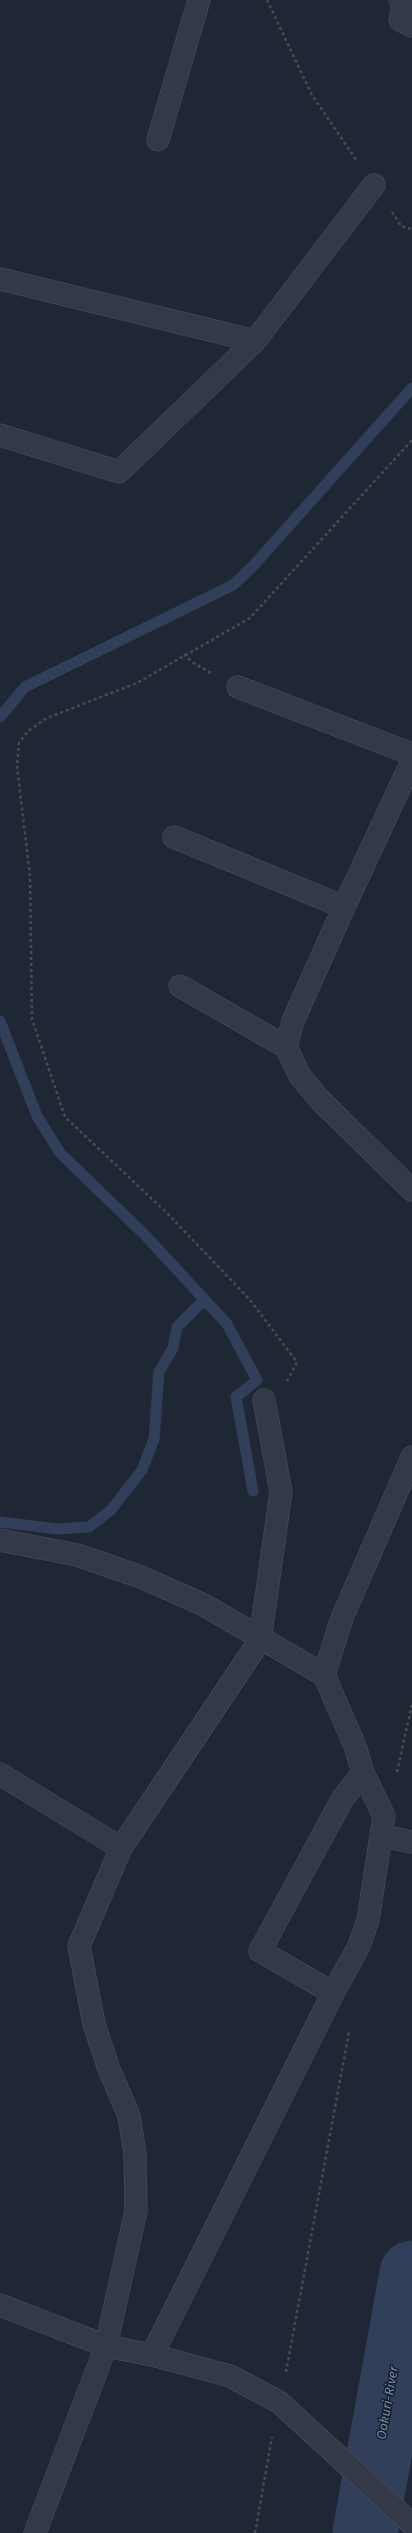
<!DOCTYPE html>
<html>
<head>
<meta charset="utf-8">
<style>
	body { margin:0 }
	canvas { display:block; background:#1f2735 }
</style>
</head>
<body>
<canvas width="412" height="2533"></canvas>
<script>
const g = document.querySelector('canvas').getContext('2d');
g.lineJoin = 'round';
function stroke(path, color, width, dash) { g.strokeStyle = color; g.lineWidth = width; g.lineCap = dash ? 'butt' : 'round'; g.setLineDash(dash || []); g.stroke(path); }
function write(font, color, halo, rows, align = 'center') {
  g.font = font + ' "Fira Sans",sans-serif'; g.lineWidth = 3; g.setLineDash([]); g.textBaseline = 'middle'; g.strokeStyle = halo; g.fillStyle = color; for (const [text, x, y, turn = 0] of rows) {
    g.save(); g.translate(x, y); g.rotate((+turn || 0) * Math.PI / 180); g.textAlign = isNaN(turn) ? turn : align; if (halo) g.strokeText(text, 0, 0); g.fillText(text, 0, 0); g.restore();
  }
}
const stream = new Path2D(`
	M 0,717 L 25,687 L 233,585 L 253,566 L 412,388
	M 0,1021 L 37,1116 L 60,1153 L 145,1235 L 227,1324 L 257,1380 L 236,1397 L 253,1491
	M 0,1522 L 58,1529 L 89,1527 L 111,1510 L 142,1470 L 154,1439 L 159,1372 L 173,1348 L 177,1327 L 204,1300`);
const river = new Path2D(`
	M 365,2533 L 412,2273`);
const path = new Path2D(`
	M 267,0 L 312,95 L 357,161
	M 392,212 L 401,226 L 412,229
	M 184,654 L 192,662 L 211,673
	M 287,1381 L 297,1362 L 250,1300 L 168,1214 L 65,1117 L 32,1019 L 30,876 L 17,766 L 19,743 L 28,731 L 47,718 L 137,683 L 250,618 L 412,440
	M 397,1772 L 412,1704
	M 286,2372 L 349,2032
	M 255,2533 L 272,2437`);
const minor = new Path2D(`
	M 400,0 L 404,2 L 400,20 L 412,26
	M 158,140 L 199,0
	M 0,279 L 255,341
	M 0,435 L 119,472 L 255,341 L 374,185
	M 238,687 L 412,754
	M 174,837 L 344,907
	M 180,986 L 286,1047 L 300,1076 L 320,1100 L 412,1190
	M 286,1047 L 293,1021 L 344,907 L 412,761
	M 0,1540 L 77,1555 L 141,1577 L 204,1605 L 324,1675 L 355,1746 L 363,1773 L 384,1816 L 368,1920 L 359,1946 L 333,1993 L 152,2355
	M 324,1675 L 342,1618 L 412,1457
	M 0,1774 L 121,1848
	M 382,1836 L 412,1842
	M 333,1993 L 260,1951 L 343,1798 L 363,1773
	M 0,2305 L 106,2346 L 152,2355 L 230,2376 L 279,2402 L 412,2524
	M 35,2533 L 106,2346 L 136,2211 L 135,2153 L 129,2116 L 109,2069 L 94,2024 L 79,1946 L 121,1848 L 260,1640 L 281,1492 L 264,1400`);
const waterNames = [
	["Ookuri-River",388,2403,-80]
];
stroke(stream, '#313f5b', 11);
stroke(river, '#313f5b', 65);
stroke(minor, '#4d5461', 23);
stroke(path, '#3f5054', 2.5, [3, 3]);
stroke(minor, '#333946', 22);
write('italic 13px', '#7488ac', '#181e2a', waterNames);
</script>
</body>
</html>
